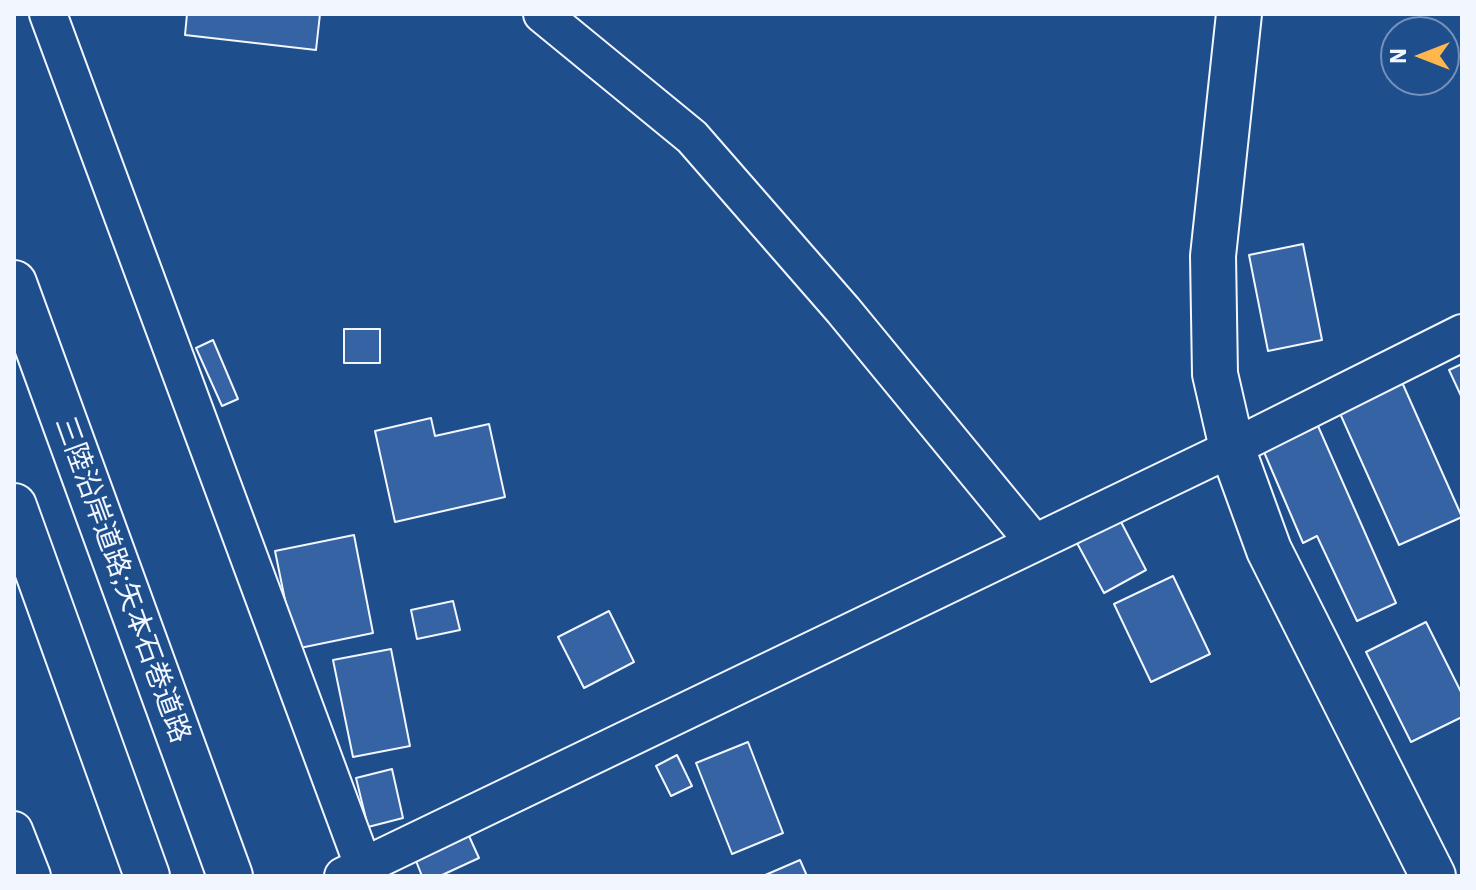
<!DOCTYPE html>
<html>
<head>
<meta charset="utf-8">
<style>
	body { margin:0 }
	#map { position:relative; width:1476px; height:890px; overflow:hidden; background:#1f4e8c; font-family:"IBM Plex Sans",sans-serif }
	canvas { display:block }
	.frame { position:absolute; inset:0; border:16px solid #f2f6ff; pointer-events:none }
	.north { position:absolute; left:1380px; top:16px; width:80px; height:80px; box-sizing:border-box; background:#1f4e8c; border:2px solid #7391ba; border-radius:50%; rotate:270deg; font-size:22px; font-weight:700; line-height:32px; text-align:center; color:#f2f6ff }
	.north::after { content:''; display:block; margin:auto; width:28px; height:36px; background:#ffb74d; clip-path:polygon(50% 0,100% 100%,50% 72%,0 100%) }
</style>
</head>
<body>
<div id="map">
<canvas width="1476" height="890"></canvas>
<div class="frame"></div>
<div class="north">N</div>
</div>
<script>
const g = document.querySelector('canvas').getContext('2d');
g.lineJoin = 'round';
function fillPath(path, color) { g.fillStyle = color; g.fill(path, 'evenodd'); }
function stroke(path, color, width, dash) { g.strokeStyle = color; g.lineWidth = width; g.lineCap = dash ? 'butt' : 'round'; g.setLineDash(dash || []); g.stroke(path); }
function write(font, color, halo, rows, align = 'center') {
  g.font = font + ' "IBM Plex Sans","Noto Sans JP",sans-serif'; g.lineWidth = 6; g.setLineDash([]); g.textBaseline = 'middle'; g.strokeStyle = halo; g.fillStyle = color; for (const [text, x, y, turn = 0] of rows) {
    g.save(); g.translate(x, y); g.rotate((+turn || 0) * Math.PI / 180); g.textAlign = isNaN(turn) ? turn : align; if (halo) g.strokeText(text, 0, 0); g.fillText(text, 0, 0); g.restore();
  }
}
const building = new Path2D(`
	M 187,14 L 320,14 L 316,50 L 185,35 Z
	M 1303,244 L 1322,340 L 1268,351 L 1249,255 Z
	M 344,329 L 380,329 L 380,363 L 344,363 Z
	M 213,340 L 238,399 L 222,406 L 196,348 Z
	M 1462,364 L 1462,398 L 1449,370 Z
	M 1401,380 L 1462,517 L 1399,545 L 1338,409 Z
	M 431,418 L 435,436 L 489,424 L 505,497 L 395,522 L 375,431 Z
	M 1318,426 L 1396,603 L 1357,621 L 1317,536 L 1303,543 L 1264,452 Z
	M 1120,520 L 1146,570 L 1104,593 L 1077,543 Z
	M 354,535 L 373,633 L 295,649 L 275,551 Z
	M 1173,576 L 1210,654 L 1151,682 L 1114,604 Z
	M 453,601 L 460,630 L 417,639 L 411,610 Z
	M 609,611 L 634,662 L 584,688 L 558,637 Z
	M 1426,622 L 1462,694 L 1462,717 L 1411,742 L 1366,652 Z
	M 391,649 L 410,746 L 353,757 L 333,660 Z
	M 748,742 L 783,833 L 732,854 L 696,763 Z
	M 677,755 L 692,786 L 671,796 L 656,766 Z
	M 392,769 L 403,818 L 368,827 L 356,778 Z
	M 469,836 L 479,858 L 440,876 L 422,876 L 416,861 Z
	M 800,860 L 807,876 L 763,876 Z`);
const street = new Path2D(`
	M 48,14 L 367,876
	M 542,14 L 692,137 L 843,310 L 1033,541
	M 14,830 L 32,876
	M 343,876 L 1232,448 L 1462,333`);
const secondary = new Path2D(`
	M 1239,14 L 1213,256 L 1215,374 L 1232,448 L 1269,550 L 1433,876`);
const highway = new Path2D(`
	M 14,283 L 230,876
	M 14,506 L 147,876`);
const streetNames = [
	["三陸沿岸道路;矢本石巻道路",122,580,70]
];
fillPath(building, '#3563a3');
stroke(building, '#f2f6ff', 2);
stroke(street, '#f2f6ff', 40);
stroke(secondary, '#f2f6ff', 48);
stroke(highway, '#f2f6ff', 48);
stroke(street, '#1f4e8c', 36);
stroke(secondary, '#1f4e8c', 44);
stroke(highway, '#1f4e8c', 44);
write('28px', '#f2f6ff', '#1f4e8c', streetNames);
</script>
</body>
</html>
